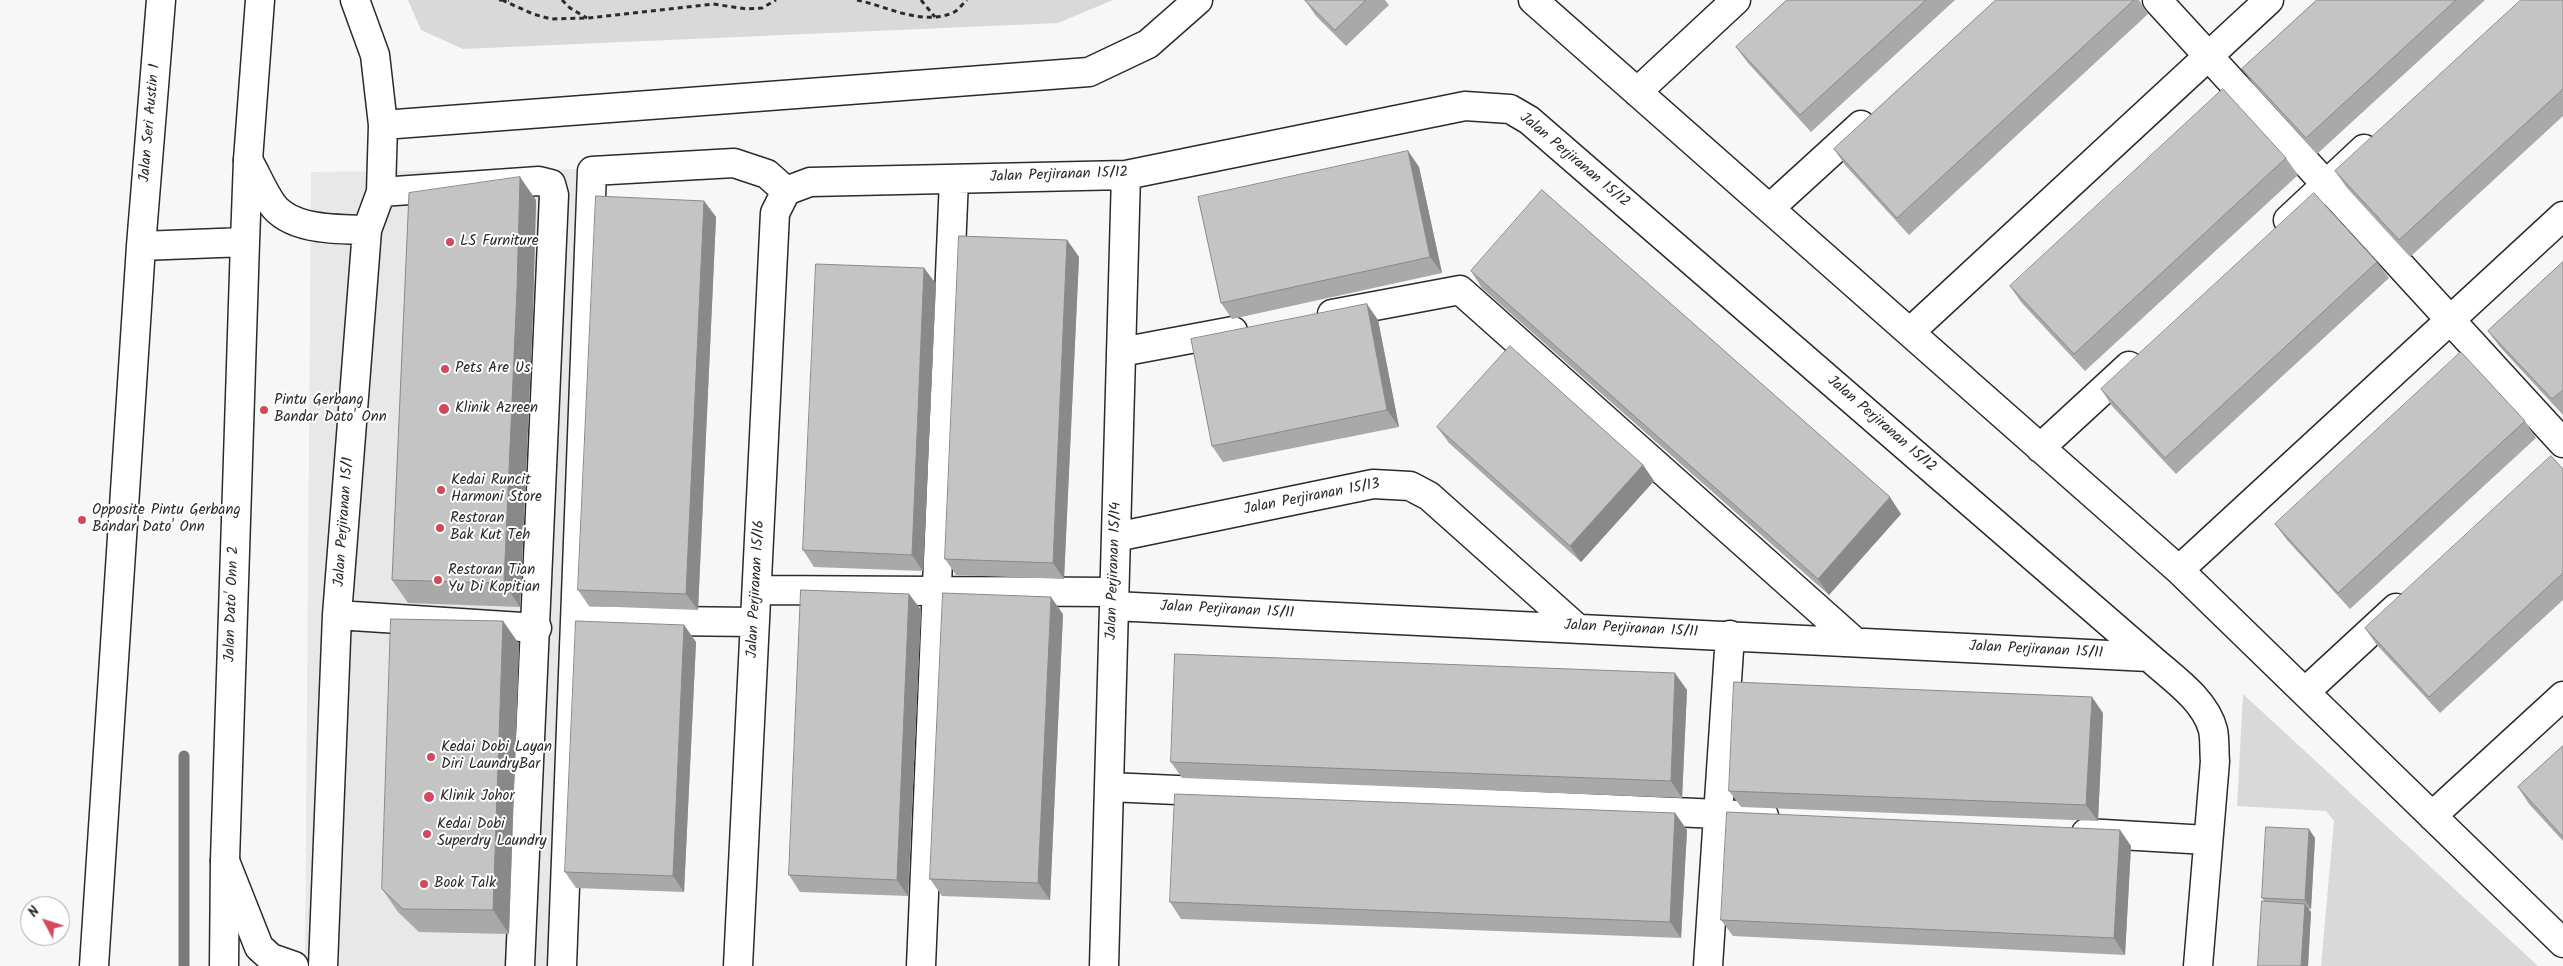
<!DOCTYPE html>
<html>
<head>
<meta charset="utf-8">
<style>
	body { margin:0 }
	#map { position:relative; width:2563px; height:966px; overflow:hidden; background:#f7f7f7; font-family:Kalam,sans-serif }
	canvas { display:block }
	.north { position:absolute; left:20px; top:896px; width:50px; height:50px; box-sizing:border-box; background:#fff; border:1px solid #aaa; border-radius:50%; rotate:310deg; font-size:14px; font-weight:700; line-height:20px; text-align:center; color:#2b2b2b }
	.north::after { content:''; display:block; margin:auto; width:18px; height:22px; background:#d1495b; clip-path:polygon(50% 0,100% 100%,50% 72%,0 100%) }
</style>
</head>
<body>
<div id="map">
<canvas width="2563" height="966"></canvas>
<div class="north">N</div>
</div>
<script>
const g = document.querySelector('canvas').getContext('2d');
g.lineJoin = 'round';
function fillPath(path, color) { g.fillStyle = color; g.fill(path, 'evenodd'); }
function stroke(path, color, width, dash) { g.strokeStyle = color; g.lineWidth = width; g.lineCap = dash ? 'butt' : 'round'; g.setLineDash(dash || []); g.stroke(path); }
function write(font, color, halo, rows, align = 'center') {
  g.font = font + ' Kalam,sans-serif'; g.lineWidth = 4; g.setLineDash([]); g.textBaseline = 'middle'; g.strokeStyle = halo; g.fillStyle = color; for (const [text, x, y, turn = 0] of rows) {
    g.save(); g.translate(x, y); g.rotate((+turn || 0) * Math.PI / 180); g.textAlign = isNaN(turn) ? turn : align; if (halo) g.strokeText(text, 0, 0); g.fillText(text, 0, 0); g.restore();
  }
}
const built = new Path2D(`
	M 576,169 L 562,966 L 305,966 L 311,172 Z`);
const green = new Path2D(`
	M 408,0 L 1113,0 L 1058,23 L 463,49 L 421,30 Z
	M 2243,694 L 2538,966 L 2321,966 L 2334,821 L 2326,811 L 2237,806 Z`);
const stream = new Path2D(`
	M 184,756 L 184,966`);
const path = new Path2D(`
	M 499,0 L 509,0
	M 502,0 L 533,14 L 551,19 L 588,18 L 713,4 L 747,9 L 762,8 L 776,0
	M 562,0 L 570,8 L 587,18
	M 857,0 C 886,6 922,26 952,13 C 958,11 962,4 967,0
	M 921,0 L 935,17`);
const minor = new Path2D(`
	M 1533,0 L 2179,570 L 2563,943
	M 2157,0 L 2563,443
	M 1637,92 L 1736,0
	M 383,125 L 1089,72 L 1148,44 L 1198,0
	M 248,160 C 256,174 263,191 272,204 C 291,231 339,229 367,230
	M 381,192 L 539,181 L 551,184 L 554,195 L 520,966
	M 1770,208 L 1861,125
	M 2288,220 L 2364,149
	M 1332,314 L 1460,290 L 1855,642
	M 1910,332 L 2269,0
	M 1121,352 L 1233,331
	M 2040,448 L 2129,366
	M 1116,537 L 1373,484 L 1410,486 L 1429,496 L 1577,628
	M 2179,570 L 2563,216
	M 757,590 L 1114,592
	M 1114,606 L 2149,657
	M 337,615 L 537,628
	M 575,620 L 755,622
	M 2305,692 L 2396,608
	M 1109,787 L 1764,816
	M 2432,816 L 2563,696
	M 2086,833 L 2207,840
	M 225,861 L 259,947 L 271,958 L 294,966
	M 323,966 L 337,615 L 367,230 L 381,192 L 383,125 L 375,55 L 355,0
	M 562,966 L 592,171 L 734,163 L 767,174 L 786,191
	M 738,966 L 775,213 L 786,191 L 810,182 L 1126,175 L 1465,106 L 1510,109 L 1529,120 L 2149,657 C 2171,677 2205,699 2213,730 C 2215,739 2214,752 2215,761 L 2198,966
	M 921,966 L 954,179
	M 1104,966 L 1126,175
	M 1708,966 L 1730,635`);
const major = new Path2D(`
	M 141,246 L 245,242
	M 94,966 L 141,246 L 161,0
	M 224,966 L 225,860 L 245,242 L 248,160 L 260,0`);
const wall = new Path2D(`
	M 1305,0 L 1385,0 L 1389,5 L 1346,46 L 1316,16 Z
	M 1787,0 L 1955,0 L 1811,132 L 1748,63 L 1736,47 Z
	M 1996,0 L 2139,0 L 2148,14 L 1909,235 L 1845,165 L 1834,149 Z
	M 2317,0 L 2485,0 L 2317,154 L 2254,85 L 2242,69 Z
	M 2563,0 L 2563,116 L 2410,257 L 2347,188 L 2335,171 Z
	M 1408,151 L 1419,167 L 1442,273 L 1232,319 L 1221,303 Z
	M 2286,158 L 2298,175 L 2085,371 L 2021,302 L 2010,286 Z
	M 536,200 L 533,313 L 520,607 L 408,603 L 392,580 Z
	M 704,201 L 716,217 L 698,610 L 589,606 L 578,590 Z
	M 1067,240 L 1079,257 L 1064,579 L 956,575 L 945,559 Z
	M 2377,262 L 2389,278 L 2176,474 L 2112,406 L 2101,389 Z
	M 2563,262 L 2563,415 L 2500,347 L 2488,331 Z
	M 924,268 L 936,284 L 923,571 L 814,567 L 803,550 Z
	M 1471,271 L 1901,514 L 1829,595 L 1482,288 Z
	M 1378,320 L 1399,427 L 1223,462 L 1212,446 Z
	M 2525,421 L 2536,438 L 2350,609 L 2287,540 L 2275,524 Z
	M 1437,427 L 1643,465 L 1654,481 L 1581,562 L 1449,443 Z
	M 2563,469 L 2563,600 L 2440,713 L 2376,644 L 2365,628 Z
	M 909,594 L 921,610 L 908,896 L 800,892 L 789,875 Z
	M 1063,614 L 1050,900 L 942,896 L 930,879 Z
	M 503,621 L 519,644 L 509,934 L 419,932 L 398,912 L 382,889 Z
	M 684,625 L 696,642 L 684,892 L 576,888 L 565,872 Z
	M 1687,690 L 1682,798 L 1182,778 L 1171,762 Z
	M 2103,713 L 2098,821 L 1741,807 L 1729,791 Z
	M 2563,746 L 2563,841 L 2529,804 L 2518,787 Z
	M 1675,813 L 1687,830 L 1681,938 L 1181,919 L 1170,902 Z
	M 2120,830 L 2131,846 L 2125,955 L 1733,936 L 1721,920 Z
	M 2315,838 L 2311,909 L 2308,909 L 2311,912 L 2308,966 L 2258,966 L 2265,902 L 2262,898 Z`);
const shadedWall = new Path2D(`
	M 1408,151 L 1419,167 L 1442,273 L 1430,257 Z
	M 520,177 L 536,200 L 533,313 L 520,607 L 504,583 Z
	M 704,201 L 716,217 L 698,610 L 686,594 Z
	M 1067,240 L 1079,257 L 1064,579 L 1053,563 Z
	M 924,268 L 936,284 L 923,571 L 912,555 Z
	M 1367,304 L 1378,320 L 1399,427 L 1387,410 Z
	M 1643,465 L 1654,481 L 1581,562 L 1570,546 Z
	M 1890,497 L 1901,514 L 1829,595 L 1818,579 Z
	M 909,594 L 921,610 L 908,896 L 897,880 Z
	M 1051,597 L 1063,614 L 1050,900 L 1038,883 Z
	M 503,621 L 519,644 L 509,934 L 493,910 Z
	M 684,625 L 696,642 L 684,892 L 673,876 Z
	M 1675,673 L 1687,690 L 1682,798 L 1671,781 Z
	M 2092,697 L 2103,713 L 2098,821 L 2086,805 Z
	M 1675,813 L 1687,830 L 1681,938 L 1670,922 Z
	M 2309,829 L 2315,838 L 2311,909 L 2305,900 Z
	M 2120,830 L 2131,846 L 2125,955 L 2114,938 Z
	M 2305,904 L 2311,912 L 2308,966 L 2301,966 Z`);
const building = new Path2D(`
	M 1305,0 L 1366,0 L 1335,30 Z
	M 1787,0 L 1926,0 L 1800,115 L 1736,47 Z
	M 1996,0 L 2134,0 L 1897,218 L 1834,149 Z
	M 2317,0 L 2456,0 L 2306,138 L 2242,69 Z
	M 2521,0 L 2563,0 L 2563,89 L 2399,240 L 2335,171 Z
	M 2223,89 L 2286,158 L 2074,354 L 2010,286 Z
	M 1408,151 L 1430,257 L 1221,303 L 1198,197 Z
	M 520,177 L 517,289 L 504,583 L 392,580 L 409,193 Z
	M 1542,190 L 1890,497 L 1818,579 L 1471,271 Z
	M 2314,193 L 2377,262 L 2165,458 L 2101,389 Z
	M 596,196 L 704,201 L 686,594 L 578,590 Z
	M 959,236 L 1067,240 L 1053,563 L 945,559 Z
	M 2563,262 L 2563,390 L 2552,399 L 2488,331 Z
	M 816,264 L 924,268 L 912,555 L 803,550 Z
	M 1367,304 L 1387,410 L 1212,446 L 1191,339 Z
	M 1510,346 L 1643,465 L 1570,546 L 1437,427 Z
	M 2461,352 L 2525,421 L 2338,593 L 2275,524 Z
	M 2551,456 L 2563,469 L 2563,573 L 2429,697 L 2365,628 Z
	M 801,590 L 909,594 L 897,880 L 789,875 Z
	M 943,593 L 1051,597 L 1038,883 L 930,879 Z
	M 391,619 L 503,621 L 493,910 L 403,909 L 382,889 Z
	M 576,621 L 684,625 L 673,876 L 565,872 Z
	M 1175,654 L 1675,673 L 1671,781 L 1171,762 Z
	M 1734,682 L 2092,697 L 2086,805 L 1729,791 Z
	M 2563,746 L 2563,837 L 2518,787 Z
	M 1175,794 L 1675,813 L 1670,922 L 1170,902 Z
	M 1727,812 L 2120,830 L 2114,938 L 1721,920 Z
	M 2266,827 L 2309,829 L 2305,900 L 2262,898 Z
	M 2262,901 L 2305,904 L 2301,966 L 2258,966 Z`);
const markers = [
	[450,242,5,"#d1495b"],
	[445,369,5,"#d1495b"],
	[444,409,6,"#d1495b"],
	[264,410,5,"#d1495b"],
	[441,490,5,"#d1495b"],
	[82,520,5,"#d1495b"],
	[440,528,5,"#d1495b"],
	[438,580,5,"#d1495b"],
	[431,757,5,"#d1495b"],
	[429,797,6,"#d1495b"],
	[427,834,5,"#d1495b"],
	[424,884,5,"#d1495b"]
];
const streetNames = [
	["Jalan Seri Austin 1",151,123,-85],
	["Jalan Perjiranan 15/12",1574,161,40],
	["Jalan Perjiranan 15/12",1059,176,-2],
	["Jalan Perjiranan 15/12",1881,425,41],
	["Jalan Perjiranan 15/13",1312,498,-11],
	["Jalan Perjiranan 15/1",345,522,-86],
	["Jalan Perjiranan 15/14",1115,571,-88],
	["Jalan Perjiranan 15/16",757,589,-87],
	["Jalan Dato' Onn 2",233,604,-88],
	["Jalan Perjiranan 15/11",1227,611,3],
	["Jalan Perjiranan 15/11",1631,630,3],
	["Jalan Perjiranan 15/11",2036,651,3]
];
const poiNames = [
	["LS Furniture",460,242],
	["Pets Are Us",455,369],
	["Pintu Gerbang",274,401],
	["Bandar Dato' Onn",274,418],
	["Klinik Azreen",455,409],
	["Kedai Runcit",451,481],
	["Harmoni Store",451,498],
	["Opposite Pintu Gerbang",92,511],
	["Bandar Dato' Onn",92,528],
	["Restoran",450,519],
	["Bak Kut Teh",450,536],
	["Restoran Tian",448,571],
	["Yu Di Kopitian",448,588],
	["Kedai Dobi Layan",441,748],
	["Diri LaundryBar",441,765],
	["Klinik Johor",440,797],
	["Kedai Dobi",437,825],
	["Superdry Laundry",437,842],
	["Book Talk",434,884]
];
fillPath(built, '#e8e8e8');
fillPath(green, '#d9d9d9');
stroke(stream, '#7b7b7b', 11);
stroke(minor, '#2b2b2b', 31);
stroke(major, '#2b2b2b', 31);
stroke(path, '#2b2b2b', 3, [5, 4]);
stroke(minor, '#fff', 28);
stroke(major, '#fff', 28);
fillPath(wall, '#a9a9a9');
fillPath(shadedWall, '#898989');
fillPath(building, '#c4c4c4');
stroke(building, '#898989', 1);
for (const [x, y, r, color] of markers) { const dot = new Path2D(); dot.arc(x, y, r, 0, 2 * Math.PI); g.fillStyle = color; g.fill(dot); stroke(dot, '#fff', 2); }
write('15px', '#2b2b2b', '#fff', streetNames);
write('15px', '#2b2b2b', '#fff', poiNames, 'left');
</script>
</body>
</html>
